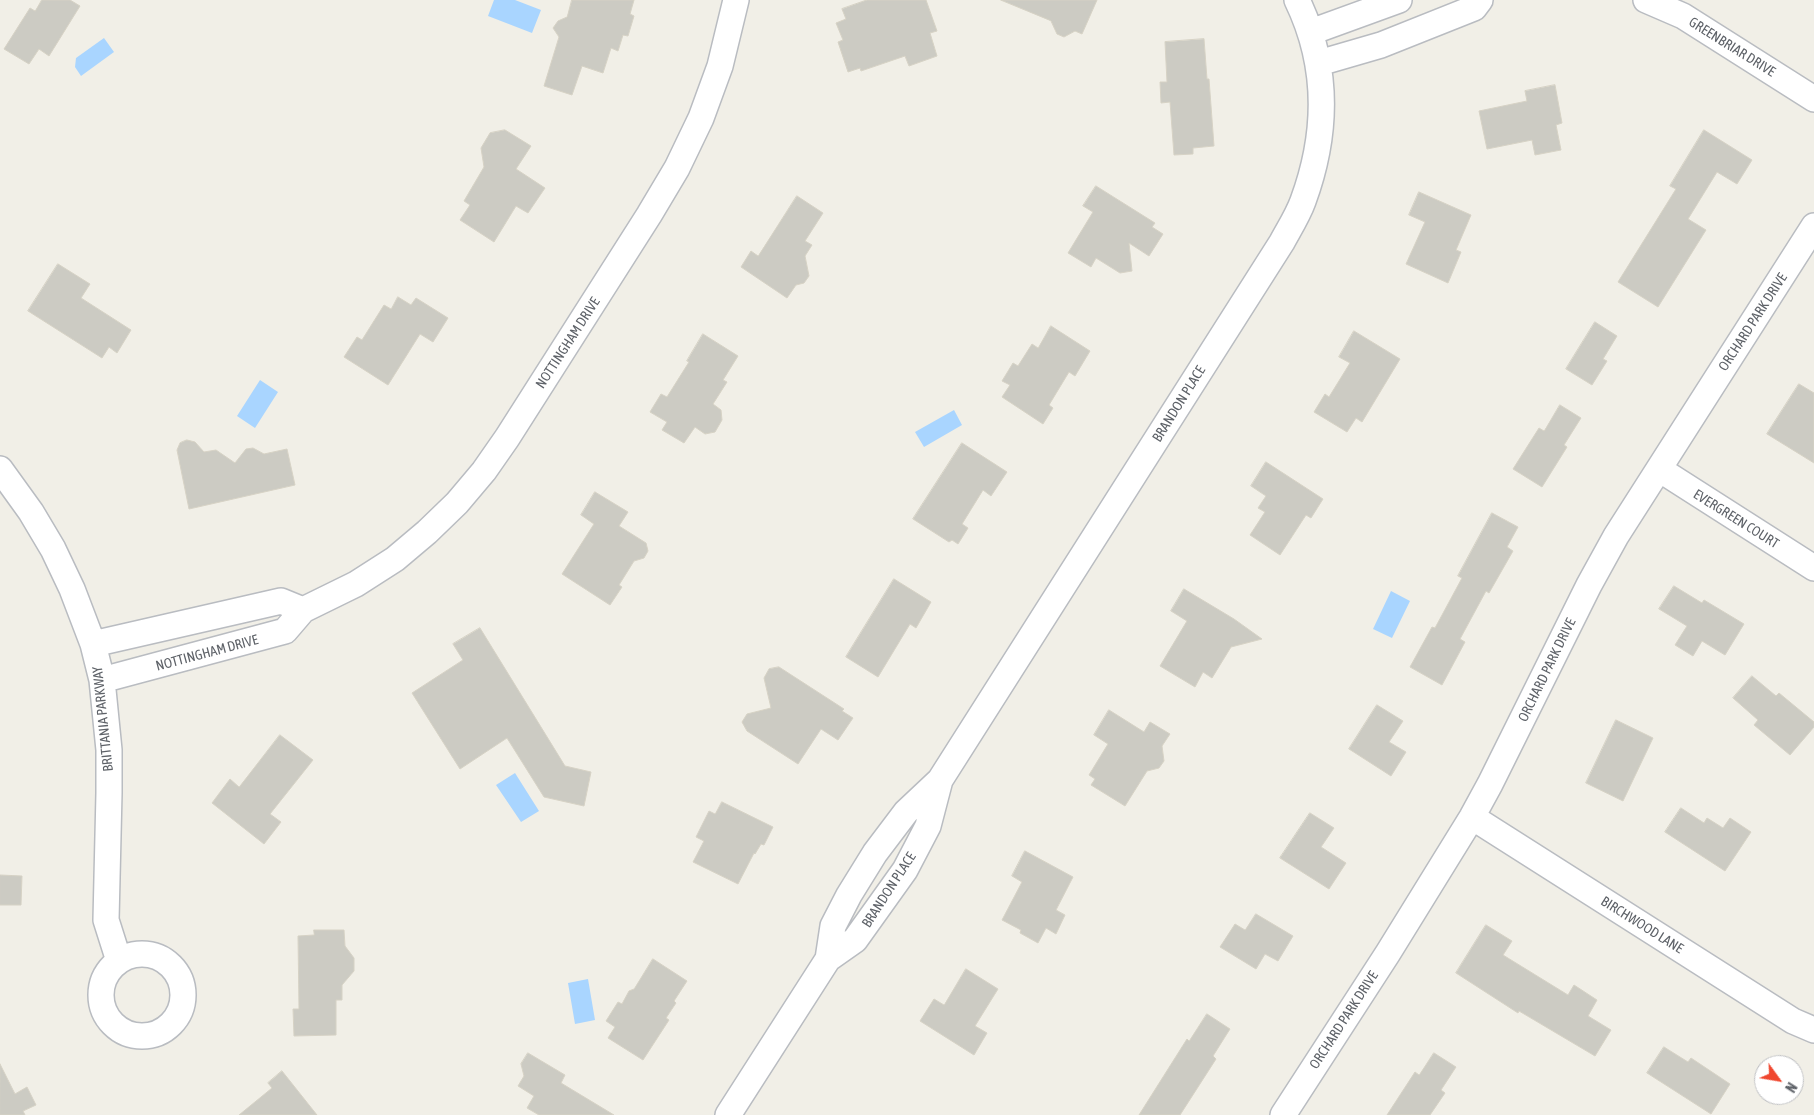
<!DOCTYPE html>
<html>
<head>
<meta charset="utf-8">
<style>
	body { margin:0 }
	#map { position:relative; width:1814px; height:1115px; overflow:hidden; background:#f1efe7; font-family:"Asap Condensed",sans-serif }
	canvas { display:block }
	.north { position:absolute; left:1754px; top:1055px; width:50px; height:50px; box-sizing:border-box; background:#fff; border:1px solid #bfc0c3; border-radius:50%; rotate:122deg; font-size:14px; font-weight:700; line-height:20px; text-align:center; color:#5e6268 }
	.north::after { content:''; display:block; margin:auto; width:18px; height:22px; background:#f0472f; clip-path:polygon(50% 0,100% 100%,50% 72%,0 100%) }
</style>
</head>
<body>
<div id="map">
<canvas width="1814" height="1115"></canvas>
<div class="north">N</div>
</div>
<script>
const g = document.querySelector('canvas').getContext('2d');
g.lineJoin = 'round';
function fillPath(path, color) { g.fillStyle = color; g.fill(path, 'evenodd'); }
function stroke(path, color, width, dash) { g.strokeStyle = color; g.lineWidth = width; g.lineCap = dash ? 'butt' : 'round'; g.setLineDash(dash || []); g.stroke(path); }
function write(font, color, halo, rows, align = 'center') {
  g.font = font + ' "Asap Condensed",sans-serif'; g.lineWidth = 5; g.setLineDash([]); g.textBaseline = 'middle'; g.strokeStyle = halo; g.fillStyle = color; for (const [text, x, y, turn = 0] of rows) {
    g.save(); g.translate(x, y); g.rotate((+turn || 0) * Math.PI / 180); g.textAlign = isNaN(turn) ? turn : align; if (halo) g.strokeText(text, 0, 0); g.fillText(text, 0, 0); g.restore();
  }
}
const water = new Path2D(`
	M 494,0 L 515,0 L 541,10 L 532,33 L 488,16 Z
	M 104,38 L 114,52 L 81,76 L 75,67 L 76,58 Z
	M 260,380 L 278,392 L 255,428 L 237,416 Z
	M 954,410 L 962,425 L 924,447 L 915,432 Z
	M 1391,591 L 1410,601 L 1392,638 L 1373,629 Z
	M 515,773 L 539,811 L 521,822 L 496,785 Z
	M 588,979 L 595,1020 L 575,1024 L 568,983 Z`);
const building = new Path2D(`
	M 42,0 L 70,0 L 80,6 L 49,56 L 39,49 L 29,64 L 4,49 L 30,8 L 35,11 Z
	M 572,0 L 634,0 L 630,14 L 634,16 L 628,36 L 623,35 L 618,51 L 611,48 L 603,73 L 582,66 L 572,95 L 544,86 L 559,37 L 553,28 L 558,21 L 567,17 Z
	M 867,0 L 926,0 L 937,31 L 930,33 L 937,56 L 909,66 L 905,56 L 861,71 L 860,68 L 848,72 L 838,42 L 843,40 L 836,23 L 846,19 L 842,9 Z
	M 1001,0 L 1097,0 L 1082,34 L 1075,31 L 1064,37 L 1057,34 L 1051,21 Z
	M 1204,39 L 1207,79 L 1209,79 L 1214,146 L 1193,148 L 1193,154 L 1174,155 L 1170,102 L 1161,103 L 1160,82 L 1167,82 L 1165,42 Z
	M 1555,85 L 1562,123 L 1556,125 L 1561,150 L 1535,155 L 1532,140 L 1487,149 L 1479,111 L 1527,101 L 1525,91 Z
	M 505,130 L 531,146 L 516,169 L 545,188 L 528,213 L 516,206 L 494,242 L 460,220 L 470,205 L 464,201 L 484,167 L 481,148 L 490,133 Z
	M 1704,130 L 1752,160 L 1737,184 L 1717,172 L 1688,219 L 1706,230 L 1658,307 L 1618,282 L 1676,189 L 1670,186 Z
	M 1096,186 L 1155,223 L 1152,227 L 1163,234 L 1149,256 L 1129,243 L 1132,271 L 1120,273 L 1096,258 L 1091,267 L 1068,253 L 1093,212 L 1083,206 Z
	M 1419,192 L 1471,215 L 1456,250 L 1461,252 L 1448,283 L 1406,264 L 1425,222 L 1409,215 Z
	M 797,196 L 823,213 L 805,241 L 812,245 L 805,256 L 809,276 L 804,283 L 796,285 L 787,298 L 741,267 L 751,251 L 758,256 Z
	M 58,264 L 90,284 L 81,298 L 131,330 L 117,353 L 109,347 L 102,358 L 28,311 Z
	M 398,297 L 411,305 L 416,298 L 448,318 L 433,342 L 420,334 L 388,385 L 344,357 L 357,337 L 362,340 L 384,305 L 391,309 Z
	M 1595,322 L 1617,336 L 1603,359 L 1607,361 L 1592,385 L 1566,369 Z
	M 1051,326 L 1090,351 L 1075,376 L 1069,372 L 1049,405 L 1053,408 L 1043,424 L 1002,397 L 1010,385 L 1002,381 L 1013,363 L 1018,366 L 1032,344 L 1038,348 Z
	M 1354,331 L 1400,359 L 1362,422 L 1356,418 L 1347,432 L 1314,412 L 1325,394 L 1329,397 L 1350,363 L 1339,357 Z
	M 703,334 L 738,356 L 723,380 L 727,382 L 713,404 L 721,410 L 722,420 L 715,432 L 705,434 L 695,427 L 684,443 L 662,430 L 667,422 L 650,412 L 661,394 L 667,397 L 689,362 L 687,361 Z
	M 1799,384 L 1814,393 L 1814,463 L 1767,434 Z
	M 1560,405 L 1581,418 L 1564,445 L 1567,447 L 1542,487 L 1513,469 L 1539,428 L 1544,431 Z
	M 187,440 L 195,442 L 204,452 L 216,450 L 235,463 L 246,449 L 253,448 L 264,454 L 287,449 L 295,485 L 189,509 L 177,450 L 180,443 Z
	M 962,443 L 1007,472 L 991,496 L 983,490 L 962,524 L 968,528 L 958,544 L 952,540 L 949,542 L 913,519 Z
	M 1266,462 L 1323,499 L 1311,518 L 1306,515 L 1280,555 L 1250,535 L 1265,512 L 1258,508 L 1266,496 L 1251,486 Z
	M 595,492 L 628,512 L 619,526 L 646,543 L 648,551 L 644,558 L 634,561 L 619,585 L 622,587 L 610,605 L 562,574 L 594,524 L 581,515 Z
	M 1492,513 L 1518,527 L 1507,547 L 1513,551 L 1489,593 L 1486,591 L 1460,639 L 1465,642 L 1442,685 L 1410,667 L 1432,627 L 1435,628 L 1462,578 L 1458,576 Z
	M 894,579 L 931,602 L 916,628 L 910,624 L 878,677 L 846,657 Z
	M 1674,586 L 1702,603 L 1704,600 L 1744,624 L 1725,655 L 1702,641 L 1693,656 L 1675,645 L 1687,626 L 1659,609 Z
	M 1184,589 L 1234,619 L 1262,639 L 1231,647 L 1212,678 L 1203,672 L 1195,687 L 1160,666 L 1187,621 L 1171,611 Z
	M 480,628 L 565,766 L 591,772 L 584,806 L 544,797 L 507,738 L 460,769 L 412,693 L 463,660 L 453,644 Z
	M 779,667 L 844,709 L 842,711 L 853,718 L 838,740 L 821,729 L 798,764 L 747,731 L 742,722 L 747,714 L 771,708 L 764,678 L 769,669 Z
	M 1752,676 L 1776,696 L 1779,693 L 1814,722 L 1814,727 L 1790,755 L 1754,725 L 1758,720 L 1733,698 Z
	M 1377,705 L 1403,721 L 1389,742 L 1406,752 L 1391,776 L 1349,749 Z
	M 1109,710 L 1144,732 L 1150,722 L 1170,734 L 1162,746 L 1164,761 L 1159,768 L 1147,771 L 1125,806 L 1091,785 L 1095,779 L 1089,775 L 1108,744 L 1094,735 Z
	M 1616,720 L 1653,738 L 1623,801 L 1586,783 Z
	M 280,735 L 313,760 L 270,814 L 281,822 L 264,844 L 212,803 L 230,779 L 239,787 Z
	M 722,802 L 773,827 L 764,845 L 761,844 L 755,854 L 754,853 L 738,884 L 693,862 L 704,841 L 696,837 L 709,811 L 715,814 Z
	M 1681,808 L 1704,823 L 1707,818 L 1723,828 L 1730,818 L 1751,832 L 1725,871 L 1665,832 Z
	M 1310,813 L 1334,828 L 1321,847 L 1346,863 L 1329,889 L 1280,858 Z
	M 1025,851 L 1073,877 L 1056,910 L 1065,915 L 1056,934 L 1046,928 L 1038,943 L 1020,933 L 1021,930 L 1002,920 L 1022,882 L 1012,876 Z
	M 0,875 L 22,876 L 21,905 L 0,905 Z
	M 1256,914 L 1293,936 L 1278,961 L 1265,954 L 1256,969 L 1220,947 L 1235,924 L 1245,930 Z
	M 1486,925 L 1512,941 L 1503,955 L 1568,995 L 1574,985 L 1597,1000 L 1588,1016 L 1611,1030 L 1595,1056 L 1519,1011 L 1518,1013 L 1456,973 Z
	M 314,930 L 344,930 L 345,946 L 354,958 L 354,971 L 342,985 L 342,1000 L 336,1000 L 336,1035 L 294,1036 L 293,1009 L 299,1009 L 298,936 L 314,935 Z
	M 653,959 L 687,981 L 674,1001 L 676,1003 L 666,1018 L 669,1020 L 643,1060 L 608,1038 L 615,1027 L 606,1021 L 618,1002 L 622,1004 L 629,991 L 634,989 Z
	M 966,969 L 998,989 L 975,1026 L 987,1033 L 974,1055 L 920,1021 L 934,999 L 944,1005 Z
	M 1207,1014 L 1230,1029 L 1213,1056 L 1216,1059 L 1180,1115 L 1139,1115 L 1187,1039 L 1189,1041 Z
	M 1664,1047 L 1688,1062 L 1691,1058 L 1730,1084 L 1711,1114 L 1647,1073 Z
	M 528,1053 L 565,1075 L 561,1083 L 614,1115 L 539,1115 L 527,1108 L 534,1096 L 518,1086 L 524,1076 L 521,1064 Z
	M 1434,1053 L 1456,1067 L 1441,1090 L 1445,1093 L 1430,1115 L 1387,1115 L 1415,1072 L 1419,1075 Z
	M 0,1064 L 15,1094 L 27,1087 L 36,1105 L 23,1111 L 25,1115 L 0,1115 Z
	M 282,1071 L 317,1115 L 239,1115 L 272,1088 L 268,1083 Z`);
const minor = new Path2D(`
	M 1646,0 L 1683,16 L 1814,99
	M 1311,32 L 1399,0
	M 1319,63 L 1381,45 L 1474,8 L 1480,0
	M 0,469 L 31,512 L 53,549 L 72,589 L 93,644 L 102,680 L 109,750 L 109,793 L 106,920 L 119,961
	M 1659,469 L 1814,568
	M 93,644 L 281,601 L 303,610
	M 102,680 L 285,631 L 303,610 L 356,584 L 395,559 L 427,532 L 457,503 L 484,471 L 507,438 L 649,215 L 677,168 L 701,118 L 720,66 L 736,0
	M 1472,817 L 1793,1021 L 1814,1030
	M101 995a41 41 0 1 1 82 0a41 41 0 1 1-82 0Z
	M 828,959 L 833,926 L 849,895 L 875,853 L 906,812 L 940,780 L 1282,242 C 1289,229 1298,215 1303,201 C 1328,133 1329,66 1297,0
	M 728,1115 L 828,959 L 855,940 L 905,870 L 928,826 L 940,780
	M 1283,1115 L 1388,953 L 1472,817 L 1490,784 L 1589,585 L 1616,536 L 1814,226`);
const streetNames = [
	["GREENBRIAR DRIVE",1732,47,32],
	["ORCHARD PARK DRIVE",1753,322,-57],
	["NOTTINGHAM DRIVE",568,343,-57],
	["BRANDON PLACE",1179,404,-58],
	["EVERGREEN COURT",1736,519,32],
	["NOTTINGHAM DRIVE",207,653,-15],
	["ORCHARD PARK DRIVE",1547,670,-64],
	["BRITTANIA PARKWAY",103,719,-96],
	["BRANDON PLACE",889,890,-57],
	["BIRCHWOOD LANE",1642,925,32],
	["ORCHARD PARK DRIVE",1344,1020,-57]
];
fillPath(water, '#a9d5ff');
fillPath(building, '#cccbc3');
stroke(building, '#d6d2c5', 1);
stroke(minor, '#b9bcc1', 28);
stroke(minor, '#fff', 25);
write('14px', '#5e6268', '#fff', streetNames);
</script>
</body>
</html>
